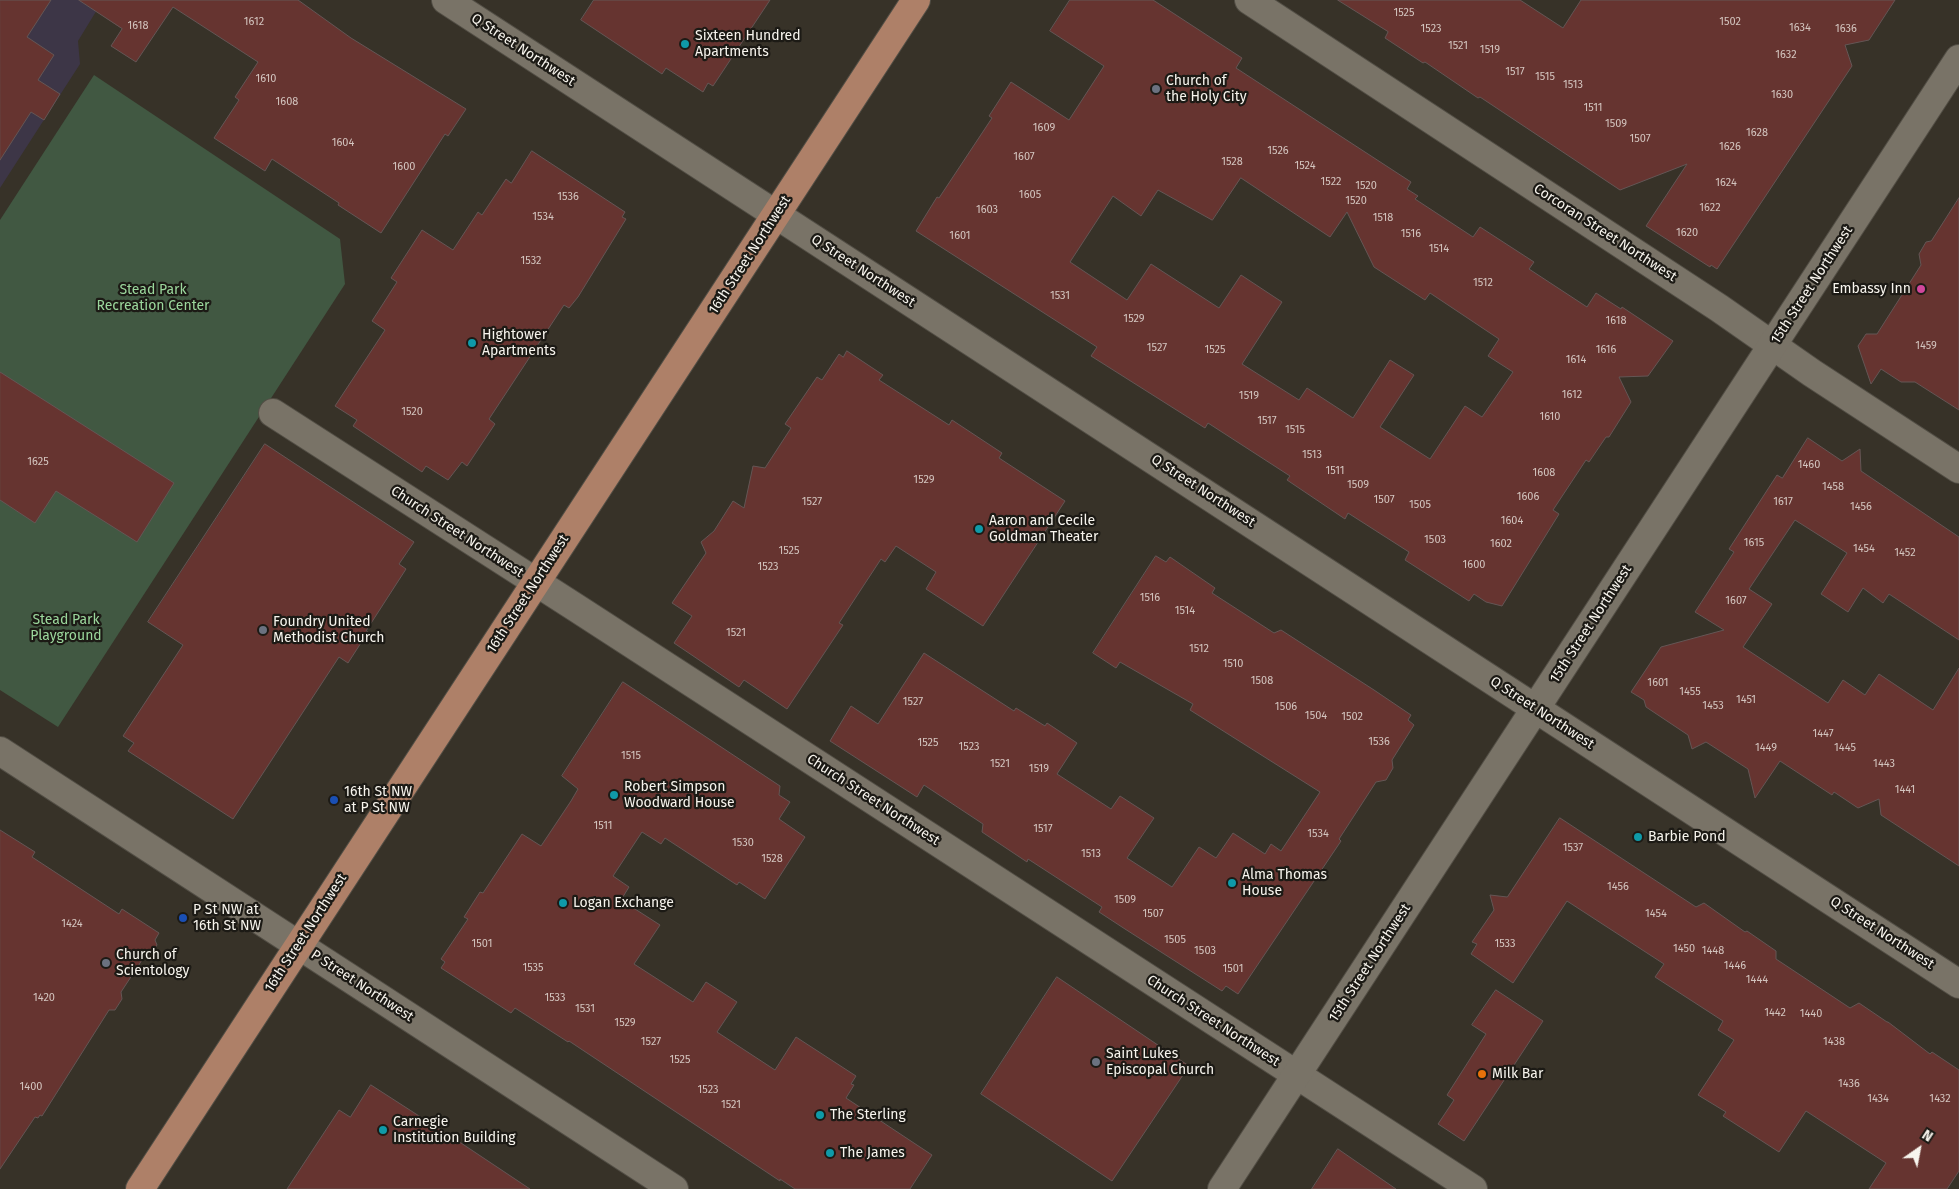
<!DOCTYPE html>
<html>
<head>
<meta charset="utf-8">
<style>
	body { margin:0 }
	#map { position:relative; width:1959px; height:1189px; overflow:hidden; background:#373228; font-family:"Fira Sans",sans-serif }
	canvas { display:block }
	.north { position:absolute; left:1894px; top:1124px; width:50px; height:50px; -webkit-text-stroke:4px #1c1a15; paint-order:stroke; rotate:33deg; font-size:14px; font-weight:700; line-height:20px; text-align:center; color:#f7f4ed }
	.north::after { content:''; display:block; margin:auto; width:18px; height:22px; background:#f7f4ed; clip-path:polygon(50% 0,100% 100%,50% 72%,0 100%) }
</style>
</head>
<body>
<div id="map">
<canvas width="1959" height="1189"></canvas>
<div class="north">N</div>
</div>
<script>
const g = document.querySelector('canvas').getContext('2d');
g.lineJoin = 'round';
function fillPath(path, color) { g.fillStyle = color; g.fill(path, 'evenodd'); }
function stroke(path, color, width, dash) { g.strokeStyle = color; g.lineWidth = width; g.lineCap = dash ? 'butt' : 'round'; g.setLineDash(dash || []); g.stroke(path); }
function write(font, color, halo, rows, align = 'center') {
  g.font = font + ' "Fira Sans",sans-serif'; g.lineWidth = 4.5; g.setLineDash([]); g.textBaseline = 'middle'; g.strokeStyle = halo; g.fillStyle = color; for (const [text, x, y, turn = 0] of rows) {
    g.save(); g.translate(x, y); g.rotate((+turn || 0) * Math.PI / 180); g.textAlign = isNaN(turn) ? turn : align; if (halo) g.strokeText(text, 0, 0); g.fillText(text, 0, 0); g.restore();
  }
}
const commercial = new Path2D(`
	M 0,0 L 103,0 L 78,41 L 80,64 L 0,188 Z`);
const green = new Path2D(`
	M 94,75 L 340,239 L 345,284 L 58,727 L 0,690 L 0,220 Z`);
const building = new Path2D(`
	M 0,0 L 51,0 L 27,37 L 54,55 L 38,80 L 60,94 L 44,120 L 31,112 L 0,160 Z
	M 79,0 L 298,0 L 351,38 L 466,109 L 448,136 L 445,134 L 381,233 L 338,205 L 339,203 L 272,159 L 265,171 L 214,138 L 239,100 L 235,97 L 258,62 L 173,7 L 136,62 L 111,46 L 122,29 Z
	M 594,0 L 770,0 L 713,86 L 708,83 L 703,92 L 666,68 L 662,74 L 581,20 Z
	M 1070,0 L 1153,0 L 1242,58 L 1236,68 L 1411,182 L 1407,189 L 1418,196 L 1415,199 L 1473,237 L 1480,227 L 1534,262 L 1529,269 L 1587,307 L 1596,293 L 1621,309 L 1622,307 L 1673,341 L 1648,376 L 1619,377 L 1631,402 L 1609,437 L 1606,437 L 1589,462 L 1586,460 L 1553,510 L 1559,514 L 1502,606 L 1486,602 L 1474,594 L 1469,601 L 1405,560 L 1409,552 L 1348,513 L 1345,519 L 1287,480 L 1290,476 L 1208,423 L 1205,428 L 1091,356 L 1097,347 L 916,231 L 937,197 L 939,198 L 992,118 L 989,116 L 1011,82 L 1069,120 L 1104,66 L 1050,31 ZM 1241,178 L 1330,237 L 1347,212 L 1374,267 L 1425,300 L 1430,293 L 1499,339 L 1488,356 L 1513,372 L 1482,417 L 1465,406 L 1430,459 L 1380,427 L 1414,375 L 1390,360 L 1353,418 L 1307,388 L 1299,400 L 1242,364 L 1282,302 L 1241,275 L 1219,308 L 1151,264 L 1127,300 L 1070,262 L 1113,196 L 1141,216 L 1158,190 L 1212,220 Z
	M 1338,0 L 1520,0 L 1563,28 L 1581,0 L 1895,0 L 1869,40 L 1845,45 L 1852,66 L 1717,269 L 1711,265 L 1710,267 L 1646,226 L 1687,164 L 1620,190 L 1480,97 L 1478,98 L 1425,62 L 1423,63 L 1385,38 L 1388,32 Z
	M 532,151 L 625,212 L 622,217 L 626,219 L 578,297 L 569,308 L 564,305 L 489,419 L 495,424 L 467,466 L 462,462 L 448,480 L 426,466 L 422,472 L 353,426 L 357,420 L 335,406 L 385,330 L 372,321 L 397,282 L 391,278 L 422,230 L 453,250 L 478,212 L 482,215 L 506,179 L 511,183 Z
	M 1959,198 L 1959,410 L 1915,382 L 1901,382 L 1881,369 L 1871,384 L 1858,346 L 1866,334 L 1877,334 L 1921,265 L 1919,254 L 1926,242 L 1931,241 Z
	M 847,351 L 883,375 L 879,380 L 949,425 L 952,420 L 1002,453 L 999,458 L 1065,501 L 983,626 L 926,589 L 936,572 L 896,546 L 885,562 L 881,559 L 839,623 L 843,625 L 787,709 L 744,680 L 739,687 L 674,643 L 692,616 L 672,603 L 706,553 L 701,542 L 714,531 L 733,501 L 744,508 L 753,466 L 765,468 L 791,428 L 785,424 L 817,377 L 822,380 L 839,354 L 843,357 Z
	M 0,372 L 174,483 L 137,542 L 56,491 L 35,523 L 0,500 Z
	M 1808,438 L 1842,461 L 1860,449 L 1861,471 L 1959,537 L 1959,640 L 1889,594 L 1883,603 L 1863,588 L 1848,612 L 1821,594 L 1847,553 L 1795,520 L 1749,589 L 1772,604 L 1743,647 L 1828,703 L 1843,680 L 1865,695 L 1879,674 L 1933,710 L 1959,668 L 1959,866 L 1881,815 L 1879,799 L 1858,808 L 1834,792 L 1832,795 L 1780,761 L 1755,798 L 1748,769 L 1706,742 L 1692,749 L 1688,735 L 1646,707 L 1644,700 L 1631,692 L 1661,647 L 1724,630 L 1695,612 L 1734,552 L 1729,549 L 1777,475 L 1782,478 Z
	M 265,444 L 414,542 L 399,564 L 406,569 L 366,631 L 368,632 L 348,663 L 339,657 L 233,819 L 128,751 L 134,743 L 123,736 L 183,645 L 148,622 Z
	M 1156,556 L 1166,562 L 1170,557 L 1215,588 L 1212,593 L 1274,633 L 1281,630 L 1374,690 L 1411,715 L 1408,720 L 1414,725 L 1392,760 L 1393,768 L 1386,780 L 1376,782 L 1339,839 L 1341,841 L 1238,994 L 1226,986 L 1222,991 L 1125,929 L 1099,912 L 1102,907 L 1028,859 L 1027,862 L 982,832 L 983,824 L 924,785 L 917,797 L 830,741 L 851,706 L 878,724 L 924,653 L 1014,711 L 1016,708 L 1045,726 L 1047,723 L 1077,743 L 1057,774 L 1111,809 L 1120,796 L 1154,818 L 1127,858 L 1172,887 L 1199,847 L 1216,858 L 1233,833 L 1265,854 L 1271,844 L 1281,851 L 1320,792 L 1190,710 L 1193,704 L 1120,662 L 1116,668 L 1093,653 Z
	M 623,682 L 780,786 L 779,795 L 790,802 L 779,819 L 805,837 L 765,899 L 739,882 L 737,885 L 665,838 L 661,844 L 642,832 L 613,876 L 629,887 L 621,900 L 660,925 L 634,964 L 693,1002 L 706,982 L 737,1002 L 717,1032 L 775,1070 L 796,1037 L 856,1076 L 851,1084 L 854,1085 L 846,1098 L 932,1155 L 910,1189 L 795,1189 L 780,1179 L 780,1181 L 569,1041 L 568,1042 L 515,1008 L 511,1013 L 441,968 L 445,962 L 441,959 L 468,919 L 464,917 L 480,892 L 483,893 L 522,834 L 541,846 L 571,801 L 578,789 L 562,776 Z
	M 1560,818 L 1696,907 L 1704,903 L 1745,932 L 1747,931 L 1776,951 L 1776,959 L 1850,1008 L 1859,1003 L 1887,1022 L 1888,1022 L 1930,1054 L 1932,1052 L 1959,1070 L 1959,1171 L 1947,1189 L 1869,1189 L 1886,1163 L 1806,1111 L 1779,1152 L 1723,1116 L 1726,1112 L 1698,1095 L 1734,1040 L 1718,1030 L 1723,1021 L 1655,977 L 1664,964 L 1567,901 L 1513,983 L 1471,954 L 1477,944 L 1472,942 L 1494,910 L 1490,895 L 1507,897 Z
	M 0,830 L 35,852 L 32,857 L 119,914 L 122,909 L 159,933 L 155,940 L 157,945 L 150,955 L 144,957 L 121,992 L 122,999 L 115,1010 L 109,1010 L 42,1116 L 40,1115 L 38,1118 L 35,1117 L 0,1169 Z
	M 1057,977 L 1189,1066 L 1112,1181 L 981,1094 Z
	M 1496,990 L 1543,1021 L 1464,1141 L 1438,1124 L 1454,1100 L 1447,1095 L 1486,1034 L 1472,1025 Z
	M 371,1085 L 461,1143 L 530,1189 L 287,1189 L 339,1110 L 350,1117 Z
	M 1338,1149 L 1396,1189 L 1312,1189 Z`);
const minor = new Path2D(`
	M 1249,0 L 1719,308 L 1812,373 L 1959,469
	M 273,413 L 578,609 L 1473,1189`);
const secondary = new Path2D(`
	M 446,0 L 1959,984
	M 0,751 L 674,1189
	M 1222,1189 L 1959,59`);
const primary = new Path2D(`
	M 140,1189 L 916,0`);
const markers = [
	[685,44,5,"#0f9aa8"],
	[1156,89,5,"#6b7280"],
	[1921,289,5,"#d1479c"],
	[472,343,5,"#0f9aa8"],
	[979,529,5,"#0f9aa8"],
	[263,630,5,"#6b7280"],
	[614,795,5,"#0f9aa8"],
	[334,800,5,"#1a4fb4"],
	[1638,837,5,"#0f9aa8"],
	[1232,883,5,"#0f9aa8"],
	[563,903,5,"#0f9aa8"],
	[183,918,5,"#1a4fb4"],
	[106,963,5,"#6b7280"],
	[1096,1062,5,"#6b7280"],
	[1482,1074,5,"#e8710a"],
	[820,1115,5,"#0f9aa8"],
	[383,1130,5,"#0f9aa8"],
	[830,1153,5,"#0f9aa8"]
];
const numberNames = [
	["1525",1404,13],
	["1612",254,22],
	["1502",1730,22],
	["1618",138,26],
	["1634",1800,28],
	["1523",1431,29],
	["1636",1846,29],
	["1521",1458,46],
	["1519",1490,50],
	["1632",1786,55],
	["1517",1515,72],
	["1515",1545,77],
	["1610",266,79],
	["1513",1573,85],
	["1630",1782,95],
	["1608",287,102],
	["1511",1593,108],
	["1509",1616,124],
	["1609",1044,128],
	["1628",1757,133],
	["1507",1640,139],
	["1604",343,143],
	["1626",1730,147],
	["1526",1278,151],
	["1607",1024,157],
	["1528",1232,162],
	["1524",1305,166],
	["1600",404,167],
	["1522",1331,182],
	["1624",1726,183],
	["1520",1366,186],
	["1605",1030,195],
	["1536",568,197],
	["1520",1356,201],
	["1622",1710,208],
	["1603",987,210],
	["1534",543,217],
	["1518",1383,218],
	["1620",1687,233],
	["1516",1411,234],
	["1601",960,236],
	["1514",1439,249],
	["1532",531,261],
	["1512",1483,283],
	["1531",1060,296],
	["1529",1134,319],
	["1618",1616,321],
	["1459",1926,346],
	["1527",1157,348],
	["1525",1215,350],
	["1616",1606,350],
	["1614",1576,360],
	["1612",1572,395],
	["1519",1249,396],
	["1520",412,412],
	["1610",1550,417],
	["1517",1267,421],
	["1515",1295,430],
	["1513",1312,455],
	["1625",38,462],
	["1460",1809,465],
	["1511",1335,471],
	["1608",1544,473],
	["1529",924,480],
	["1509",1358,485],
	["1458",1833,487],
	["1606",1528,497],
	["1507",1384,500],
	["1527",812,502],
	["1617",1783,502],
	["1505",1420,505],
	["1456",1861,507],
	["1604",1512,521],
	["1503",1435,540],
	["1615",1754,543],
	["1602",1501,544],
	["1454",1864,549],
	["1525",789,551],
	["1452",1905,553],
	["1600",1474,565],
	["1523",768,567],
	["1516",1150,598],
	["1607",1736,601],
	["1514",1185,611],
	["1521",736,633],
	["1512",1199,649],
	["1510",1233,664],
	["1508",1262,681],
	["1601",1658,683],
	["1455",1690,692],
	["1451",1746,700],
	["1527",913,702],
	["1453",1713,706],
	["1506",1286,707],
	["1504",1316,716],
	["1502",1352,717],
	["1447",1823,734],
	["1536",1379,742],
	["1525",928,743],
	["1523",969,747],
	["1449",1766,748],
	["1445",1845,748],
	["1515",631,756],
	["1521",1000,764],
	["1443",1884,764],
	["1519",1039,769],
	["1441",1905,790],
	["1511",603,826],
	["1517",1043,829],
	["1534",1318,834],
	["1530",743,843],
	["1537",1573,848],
	["1513",1091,854],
	["1528",772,859],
	["1456",1618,887],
	["1509",1125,900],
	["1507",1153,914],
	["1454",1656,914],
	["1424",72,924],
	["1505",1175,940],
	["1501",482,944],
	["1533",1505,944],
	["1450",1684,949],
	["1503",1205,951],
	["1448",1713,951],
	["1446",1735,966],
	["1535",533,968],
	["1501",1233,969],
	["1444",1757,980],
	["1420",44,998],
	["1533",555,998],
	["1531",585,1009],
	["1442",1775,1013],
	["1440",1811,1014],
	["1529",625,1023],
	["1527",651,1042],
	["1438",1834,1042],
	["1525",680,1060],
	["1436",1849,1084],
	["1400",31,1087],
	["1523",708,1090],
	["1434",1878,1099],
	["1432",1940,1099],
	["1521",731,1105]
];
const poiNames = [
	["Sixteen Hundred",695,36],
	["Apartments",695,52],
	["Church of",1166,81],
	["the Holy City",1166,97],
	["Embassy Inn",1911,289,"right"],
	["Hightower",482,335],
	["Apartments",482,351],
	["Aaron and Cecile",989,521],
	["Goldman Theater",989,537],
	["Foundry United",273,622],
	["Methodist Church",273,638],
	["Robert Simpson",624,787],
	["Woodward House",624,803],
	["16th St NW",344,792],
	["at P St NW",344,808],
	["Barbie Pond",1648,837],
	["Alma Thomas",1242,875],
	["House",1242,891],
	["Logan Exchange",573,903],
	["P St NW at",193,910],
	["16th St NW",193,926],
	["Church of",116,955],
	["Scientology",116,971],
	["Saint Lukes",1106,1054],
	["Episcopal Church",1106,1070],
	["Milk Bar",1492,1074],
	["The Sterling",830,1115],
	["Carnegie",393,1122],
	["Institution Building",393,1138],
	["The James",840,1153]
];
const streetNames = [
	["Q Street Northwest",523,50,33],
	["Corcoran Street Northwest",1605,233,33],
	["16th Street Northwest",750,255,-57],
	["Q Street Northwest",863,271,33],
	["15th Street Northwest",1812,285,-57],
	["Q Street Northwest",1203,491,33],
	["Church Street Northwest",457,532,33],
	["16th Street Northwest",528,594,-57],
	["15th Street Northwest",1591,624,-57],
	["Q Street Northwest",1542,713,33],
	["Church Street Northwest",873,800,33],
	["16th Street Northwest",306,933,-57],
	["Q Street Northwest",1882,933,33],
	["15th Street Northwest",1370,963,-57],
	["P Street Northwest",362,986,33],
	["Church Street Northwest",1213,1021,33]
];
const parkNames = [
	["Stead Park",153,290],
	["Recreation Center",153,306],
	["Stead Park",66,620],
	["Playground",66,636]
];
fillPath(commercial, '#3d3647');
fillPath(green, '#415842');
fillPath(building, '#663430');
stroke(building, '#645655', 1);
stroke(minor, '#524e45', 30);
stroke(secondary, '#524e45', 30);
stroke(primary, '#524e45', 30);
stroke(minor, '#797367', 28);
stroke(secondary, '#797367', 28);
stroke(primary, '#ae8068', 28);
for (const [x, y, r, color] of markers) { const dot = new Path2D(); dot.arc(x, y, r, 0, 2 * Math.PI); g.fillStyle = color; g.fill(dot); stroke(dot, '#1c1a15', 2); }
write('11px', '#d3c4be', null, numberNames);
write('14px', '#f7f4ed', '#1c1a15', poiNames, 'left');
write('14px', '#f7f4ed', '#1c1a15', streetNames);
write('14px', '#9bd79c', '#1c1a15', parkNames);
</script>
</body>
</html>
